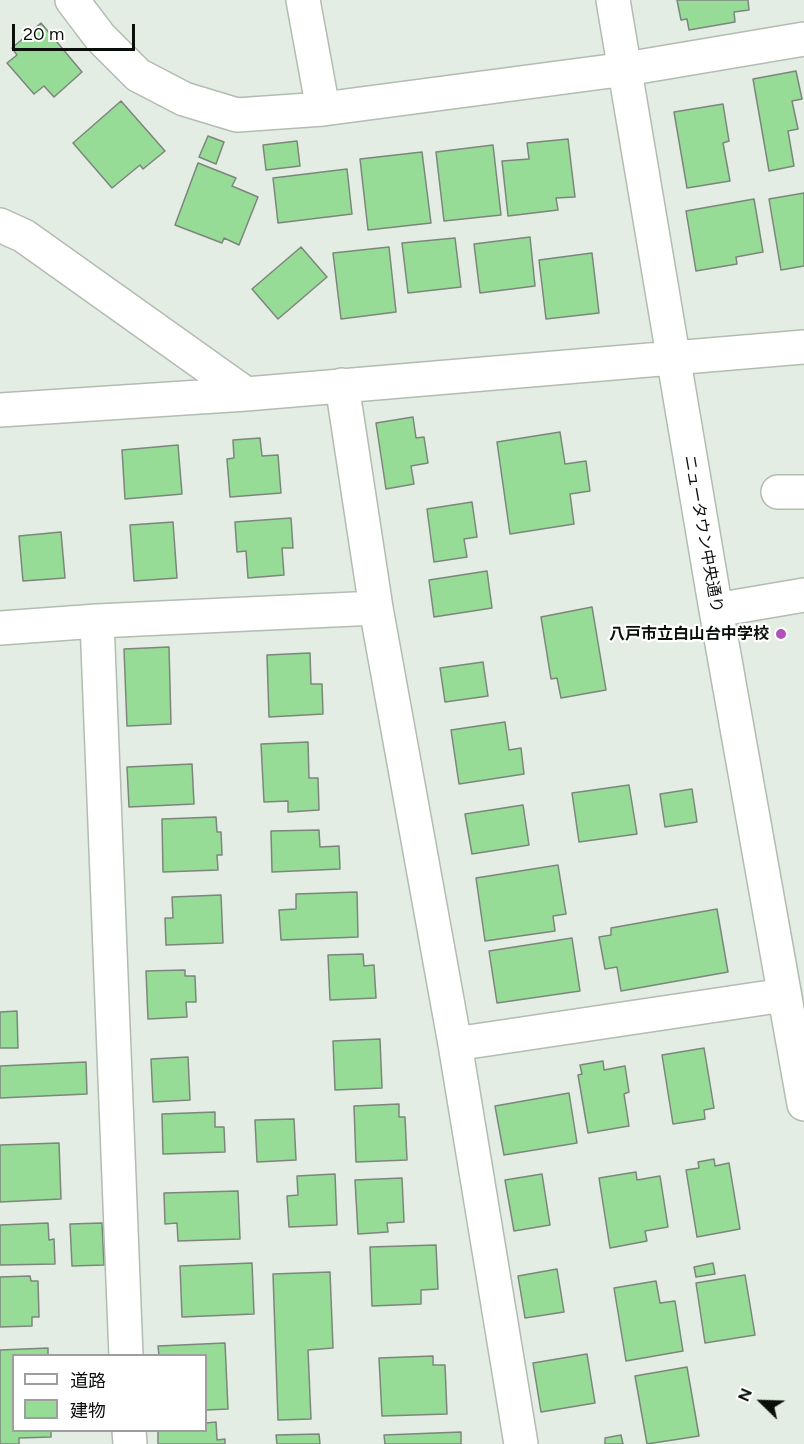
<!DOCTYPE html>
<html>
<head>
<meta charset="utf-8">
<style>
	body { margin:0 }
	#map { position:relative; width:804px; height:1444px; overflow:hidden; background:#e3ede3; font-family:Figtree,"Noto Sans JP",sans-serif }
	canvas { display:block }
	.legend { position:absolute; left:12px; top:1354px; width:195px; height:78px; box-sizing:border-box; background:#fff; border:2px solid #9d9f9d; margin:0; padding:8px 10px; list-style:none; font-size:18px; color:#0b0f0b }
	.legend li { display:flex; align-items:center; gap:12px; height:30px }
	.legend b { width:30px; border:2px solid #9d9f9d }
	.north { position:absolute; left:732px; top:1372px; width:60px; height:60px; -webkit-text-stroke:4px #fff; paint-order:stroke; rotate:293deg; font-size:16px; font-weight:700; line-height:24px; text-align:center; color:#0b0f0b }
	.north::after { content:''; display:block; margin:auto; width:21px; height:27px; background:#0b0f0b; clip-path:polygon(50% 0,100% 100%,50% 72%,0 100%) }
	.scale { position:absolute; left:12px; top:24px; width:123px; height:27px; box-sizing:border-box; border:3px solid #0b0f0b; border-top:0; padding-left:8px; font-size:18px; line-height:21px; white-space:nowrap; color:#0b0f0b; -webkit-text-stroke:4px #fff; paint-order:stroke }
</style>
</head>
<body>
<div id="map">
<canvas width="804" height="1444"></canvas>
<ul class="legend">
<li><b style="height:8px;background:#fff"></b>道路</li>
<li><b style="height:16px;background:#96dc97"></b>建物</li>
</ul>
<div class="north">N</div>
<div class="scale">20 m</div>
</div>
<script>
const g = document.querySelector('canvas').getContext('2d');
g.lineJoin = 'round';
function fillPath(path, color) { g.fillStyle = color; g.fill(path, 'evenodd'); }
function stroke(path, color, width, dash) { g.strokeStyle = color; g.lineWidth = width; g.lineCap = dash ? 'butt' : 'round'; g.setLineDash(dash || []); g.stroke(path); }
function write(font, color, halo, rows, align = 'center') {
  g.font = font + ' Figtree,"Noto Sans JP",sans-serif'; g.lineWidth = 4.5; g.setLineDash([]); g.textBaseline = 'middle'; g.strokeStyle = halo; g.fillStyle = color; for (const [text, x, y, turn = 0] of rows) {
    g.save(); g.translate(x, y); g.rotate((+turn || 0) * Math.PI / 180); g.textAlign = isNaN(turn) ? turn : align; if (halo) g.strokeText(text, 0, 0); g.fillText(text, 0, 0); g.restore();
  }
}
const building = new Path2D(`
	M 677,0 L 748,0 L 749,10 L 734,12 L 735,22 L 689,30 L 687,19 L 681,20 Z
	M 41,23 L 82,72 L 54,97 L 44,86 L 34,94 L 7,63 L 17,55 L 12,48 Z
	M 796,71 L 802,99 L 792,101 L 798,129 L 788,131 L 794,166 L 769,171 L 753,79 Z
	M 121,101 L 165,151 L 143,169 L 140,165 L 112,188 L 73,143 Z
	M 723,104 L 729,141 L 723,143 L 730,181 L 687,188 L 674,112 Z
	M 208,136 L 224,142 L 216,164 L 199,157 Z
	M 568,139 L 575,197 L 556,198 L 558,210 L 508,216 L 502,161 L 529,159 L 527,143 Z
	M 297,141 L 300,166 L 266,170 L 263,145 Z
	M 493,145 L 501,215 L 444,221 L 436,152 Z
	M 422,152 L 431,223 L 368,230 L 360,159 Z
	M 198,163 L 236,178 L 232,186 L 258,197 L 239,245 L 224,238 L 222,243 L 175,225 Z
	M 347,169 L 352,214 L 278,223 L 273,178 Z
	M 804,193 L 804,266 L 781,270 L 769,199 Z
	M 754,199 L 763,252 L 736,257 L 737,264 L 696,271 L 686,211 Z
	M 530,237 L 535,286 L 480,293 L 474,244 Z
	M 455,238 L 461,287 L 408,293 L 402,243 Z
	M 301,247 L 327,277 L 278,319 L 252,289 Z
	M 389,247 L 396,312 L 341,319 L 333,253 Z
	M 592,253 L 599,313 L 546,319 L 539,260 Z
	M 413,417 L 416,438 L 424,437 L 428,463 L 411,466 L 414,484 L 386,489 L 376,423 Z
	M 560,432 L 565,464 L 586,461 L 590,491 L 570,494 L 574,524 L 510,534 L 497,442 Z
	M 260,438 L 262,456 L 278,455 L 281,493 L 230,497 L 227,459 L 234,458 L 233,440 Z
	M 178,445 L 182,494 L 125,499 L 122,450 Z
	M 472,502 L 477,537 L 464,539 L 467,557 L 434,562 L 427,509 Z
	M 291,518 L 293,548 L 282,548 L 284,575 L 248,578 L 246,551 L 237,552 L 235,522 Z
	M 173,522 L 177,578 L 134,581 L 130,525 Z
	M 61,532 L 65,578 L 23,581 L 19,536 Z
	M 487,571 L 492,608 L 434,617 L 429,580 Z
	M 592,607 L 606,690 L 561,698 L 557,678 L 551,679 L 541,617 Z
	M 169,647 L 171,724 L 127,726 L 124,649 Z
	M 310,653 L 311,684 L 322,684 L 323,714 L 269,717 L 267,655 Z
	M 483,662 L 488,696 L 445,702 L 440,668 Z
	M 505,722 L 509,750 L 521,748 L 524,774 L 459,784 L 451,730 Z
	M 308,742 L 309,778 L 318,778 L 319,810 L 288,812 L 288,801 L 264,802 L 261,744 Z
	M 192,764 L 194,804 L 129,807 L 127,767 Z
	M 629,785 L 637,834 L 579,842 L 572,793 Z
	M 692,789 L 697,822 L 665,827 L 660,794 Z
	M 523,805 L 529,845 L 472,854 L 465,814 Z
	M 216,817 L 217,832 L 221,832 L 222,855 L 217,855 L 218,870 L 163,872 L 162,819 Z
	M 319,830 L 320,847 L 339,846 L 340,869 L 272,872 L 271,831 Z
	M 558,865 L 566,914 L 553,916 L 555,931 L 485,941 L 476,878 Z
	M 357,892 L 358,937 L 281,940 L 279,910 L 296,909 L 296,894 Z
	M 221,895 L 223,943 L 166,945 L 165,918 L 173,918 L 172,897 Z
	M 717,909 L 728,972 L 621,991 L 617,967 L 605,969 L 599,937 L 611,935 L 611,928 Z
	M 572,938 L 580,991 L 497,1003 L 489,951 Z
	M 363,954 L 364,966 L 374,965 L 376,998 L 330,1000 L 328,955 Z
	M 185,970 L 185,976 L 195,976 L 196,1002 L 186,1002 L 187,1017 L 148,1019 L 146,971 Z
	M 17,1011 L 18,1048 L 0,1048 L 0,1012 Z
	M 380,1039 L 382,1088 L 335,1090 L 333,1041 Z
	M 704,1048 L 714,1108 L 704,1110 L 705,1119 L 673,1124 L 662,1055 Z
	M 188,1057 L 190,1100 L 153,1102 L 151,1059 Z
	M 603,1061 L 604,1070 L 625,1066 L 629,1092 L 624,1094 L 629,1126 L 588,1133 L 578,1075 L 582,1074 L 580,1065 Z
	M 86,1062 L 87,1094 L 0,1098 L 0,1066 Z
	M 569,1093 L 577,1143 L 504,1155 L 495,1106 Z
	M 399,1104 L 399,1117 L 405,1117 L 407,1160 L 356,1162 L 354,1106 Z
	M 215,1112 L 215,1127 L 224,1127 L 225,1152 L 163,1154 L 162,1114 Z
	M 294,1119 L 296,1160 L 257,1162 L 255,1120 Z
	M 59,1143 L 61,1199 L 0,1202 L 0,1145 Z
	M 714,1159 L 715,1166 L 729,1163 L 740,1229 L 697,1237 L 686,1170 L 699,1168 L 698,1162 Z
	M 636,1172 L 637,1180 L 660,1176 L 668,1227 L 645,1231 L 647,1241 L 610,1248 L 599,1178 Z
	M 335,1174 L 337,1225 L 289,1227 L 287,1196 L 298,1195 L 297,1176 Z
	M 542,1174 L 550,1225 L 514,1231 L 505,1180 Z
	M 402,1178 L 404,1222 L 387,1223 L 388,1232 L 358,1234 L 355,1180 Z
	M 238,1191 L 240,1239 L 178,1241 L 177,1223 L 165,1224 L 164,1193 Z
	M 48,1223 L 49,1240 L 54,1239 L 55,1264 L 0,1265 L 0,1225 Z
	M 102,1223 L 104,1265 L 72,1266 L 70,1224 Z
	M 436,1245 L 438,1289 L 421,1290 L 421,1304 L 372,1306 L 370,1247 Z
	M 252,1263 L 254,1314 L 182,1317 L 180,1266 Z
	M 713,1263 L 715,1274 L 696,1277 L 694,1267 Z
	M 557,1269 L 564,1312 L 525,1318 L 518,1276 Z
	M 330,1272 L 333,1348 L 308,1350 L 311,1419 L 278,1420 L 273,1274 Z
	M 745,1275 L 755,1335 L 705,1343 L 696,1283 Z
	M 30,1276 L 31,1281 L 38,1281 L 39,1317 L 32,1317 L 32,1326 L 0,1327 L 0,1277 Z
	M 656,1281 L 660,1303 L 675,1301 L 683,1351 L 626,1361 L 614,1288 Z
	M 225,1343 L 228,1409 L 206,1410 L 206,1356 L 159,1356 L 158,1346 Z
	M 48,1348 L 48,1356 L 14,1356 L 14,1430 L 51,1430 L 51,1437 L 19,1438 L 19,1444 L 0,1444 L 0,1350 Z
	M 587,1354 L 595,1403 L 541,1412 L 533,1363 Z
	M 433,1356 L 433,1365 L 445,1365 L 447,1414 L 382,1416 L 379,1358 Z
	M 687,1367 L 699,1436 L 647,1444 L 635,1376 Z
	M 216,1422 L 217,1440 L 225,1439 L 225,1444 L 158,1444 L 158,1430 L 206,1430 L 206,1423 Z
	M 461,1432 L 461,1444 L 385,1444 L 384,1435 Z
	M 319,1434 L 320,1444 L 277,1444 L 276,1435 Z
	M 621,1435 L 623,1444 L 605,1444 L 605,1438 Z`);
const minor = new Path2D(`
	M 72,0 L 100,37 L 138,75 L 184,99 L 237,115 L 323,109 L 626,69 L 804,39
	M 303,0 L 323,109
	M 613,0 L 716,610 L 804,1104
	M 0,225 L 24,236 L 246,394
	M 342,385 L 376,608 L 455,1044 L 521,1444
	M 0,410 L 246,394 L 804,347
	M 778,492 L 804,492
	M 716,610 L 804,595
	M 97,621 L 126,1356
	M 0,628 L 97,621 L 376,608
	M 455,1044 L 784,995
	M 129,1430 L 130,1444`);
const markers = [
	[781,634,6,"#b251b9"]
];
const streetNames = [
	["ニュータウン中央通り",703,534,80]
];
const poiNames = [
	["八戸市立白山台中学校",769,634]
];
fillPath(building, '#96dc97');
stroke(building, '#7d867d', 1.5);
stroke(minor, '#b2bcb2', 36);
stroke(minor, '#fff', 33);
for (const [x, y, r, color] of markers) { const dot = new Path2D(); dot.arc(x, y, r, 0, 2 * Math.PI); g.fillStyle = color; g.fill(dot); stroke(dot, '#fff', 2); }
write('16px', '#0b0f0b', '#fff', streetNames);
write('bold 16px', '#0b0f0b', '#fff', poiNames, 'right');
</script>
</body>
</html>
